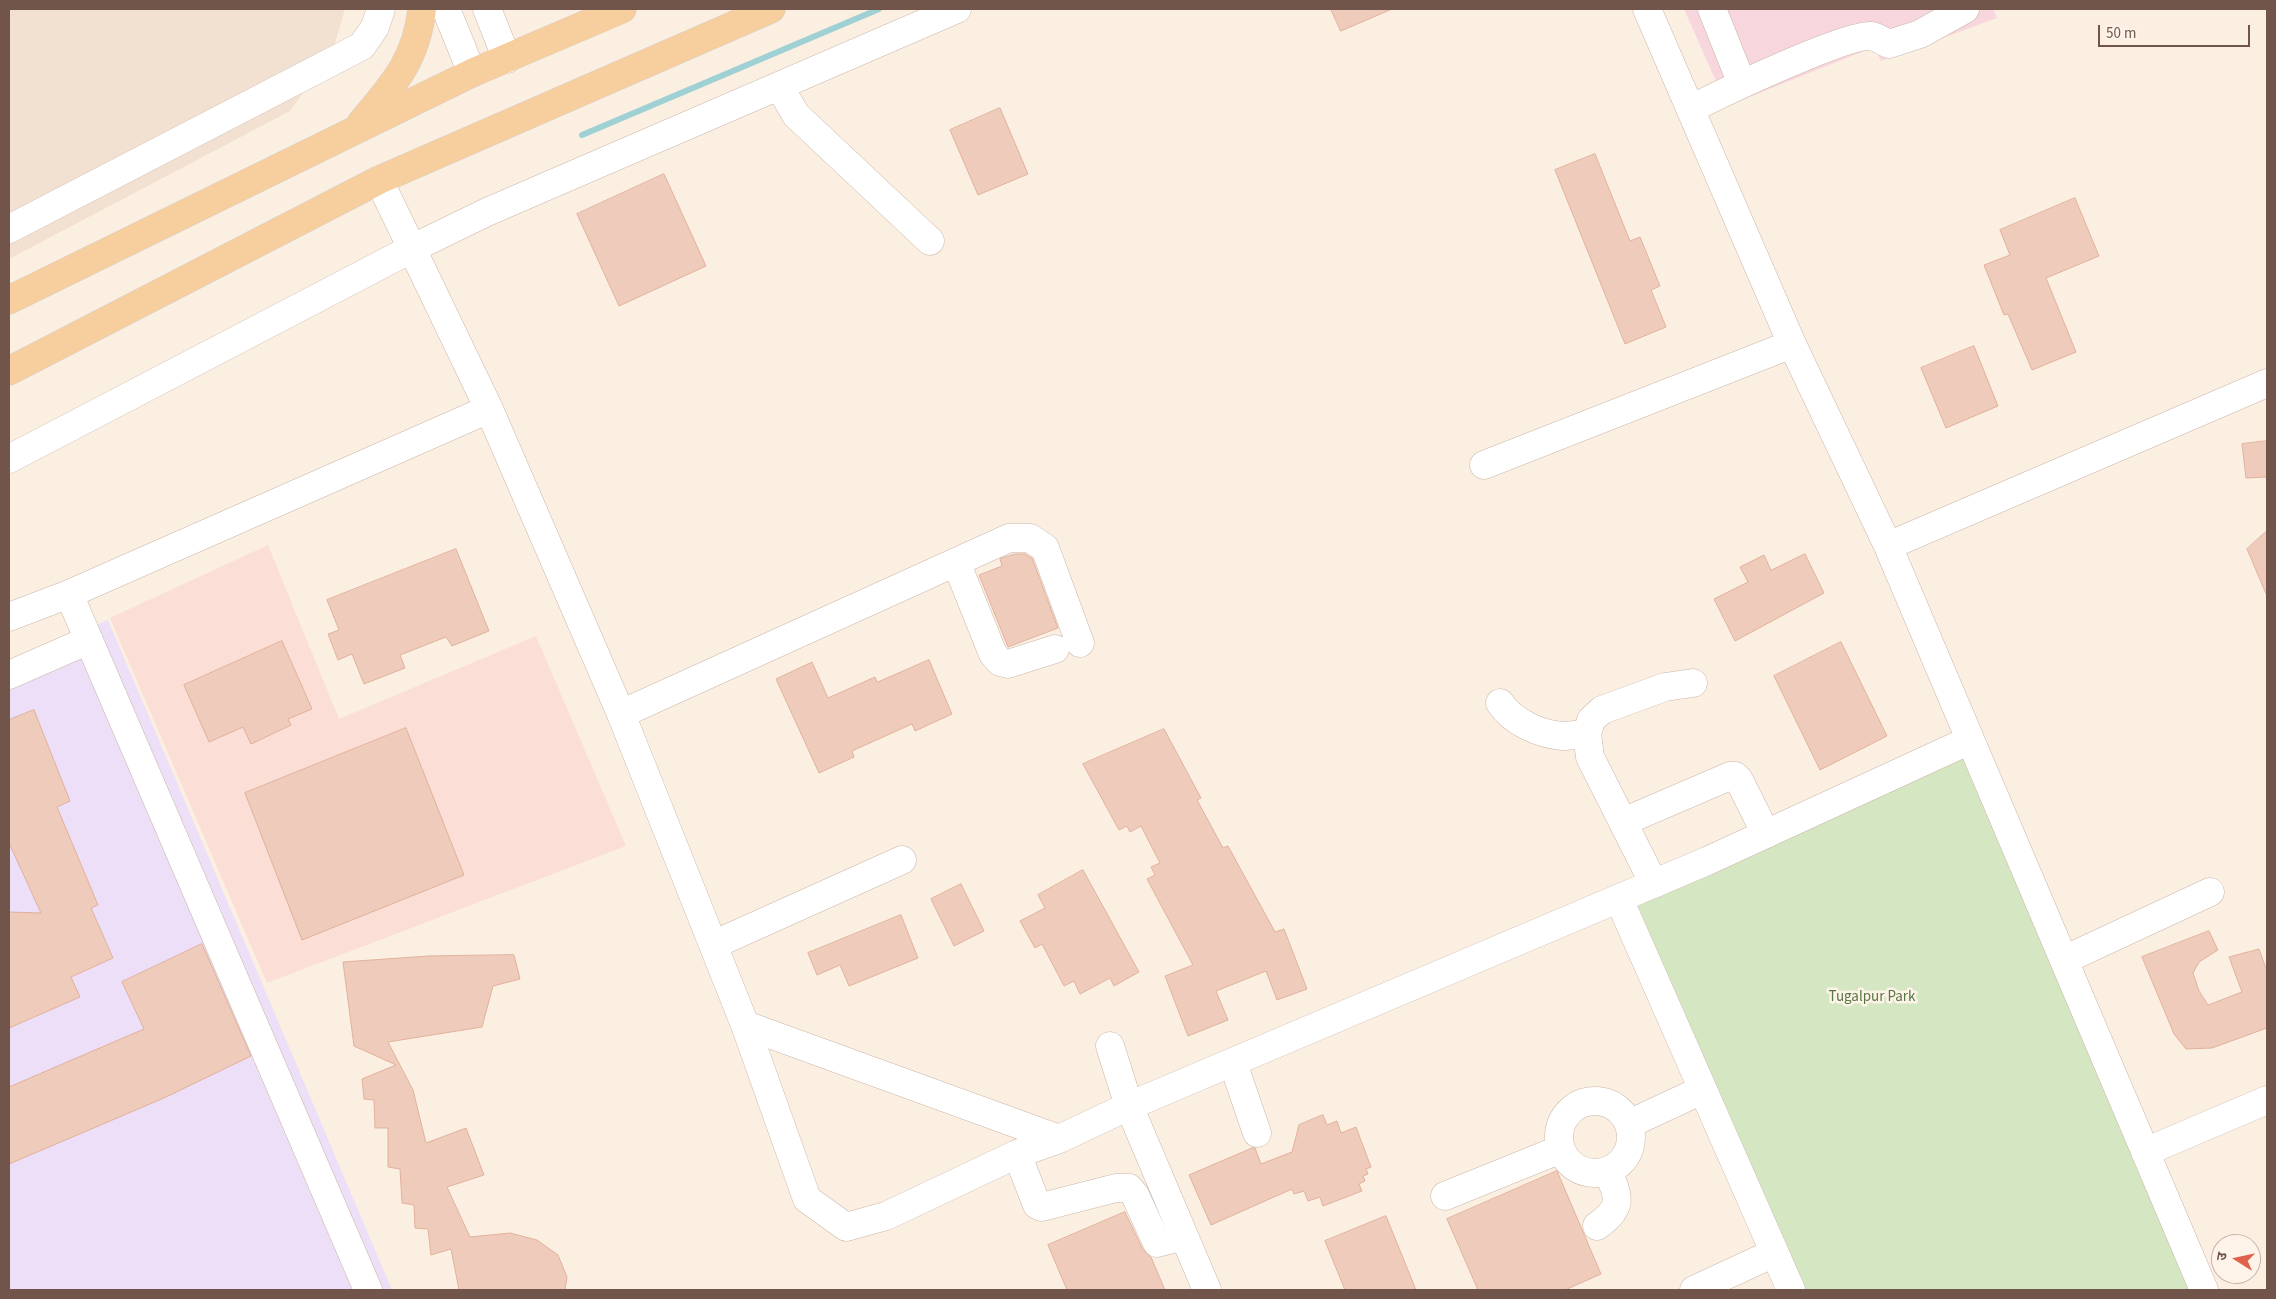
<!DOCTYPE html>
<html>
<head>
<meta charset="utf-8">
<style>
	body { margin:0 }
	#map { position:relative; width:2276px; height:1299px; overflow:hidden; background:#fbefe2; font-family:"Source Sans 3","Noto Sans Devanagari",sans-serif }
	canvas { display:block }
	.frame { position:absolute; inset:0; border:10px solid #71554a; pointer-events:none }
	.north { position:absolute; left:2211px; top:1234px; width:50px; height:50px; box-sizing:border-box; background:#fef3e8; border:1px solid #c6b4a9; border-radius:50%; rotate:280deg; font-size:14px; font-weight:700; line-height:20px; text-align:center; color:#71554a }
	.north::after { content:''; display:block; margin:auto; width:18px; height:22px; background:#e0614c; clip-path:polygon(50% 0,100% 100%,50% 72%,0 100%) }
	.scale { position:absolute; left:2098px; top:25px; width:152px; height:22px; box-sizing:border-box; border:2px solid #71554a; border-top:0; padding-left:6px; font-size:15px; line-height:18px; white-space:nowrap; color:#71554a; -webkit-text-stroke:4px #fef3e8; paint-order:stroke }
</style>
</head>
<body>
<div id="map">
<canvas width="2276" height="1299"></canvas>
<div class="frame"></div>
<div class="north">उ</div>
<div class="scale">50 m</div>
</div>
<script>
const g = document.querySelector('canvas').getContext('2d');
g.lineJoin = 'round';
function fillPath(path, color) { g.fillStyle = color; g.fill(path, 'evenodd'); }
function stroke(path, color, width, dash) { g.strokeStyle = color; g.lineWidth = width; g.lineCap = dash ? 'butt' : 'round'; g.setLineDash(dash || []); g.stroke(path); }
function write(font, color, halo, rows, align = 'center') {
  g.font = font + ' "Source Sans 3",sans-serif'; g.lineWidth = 5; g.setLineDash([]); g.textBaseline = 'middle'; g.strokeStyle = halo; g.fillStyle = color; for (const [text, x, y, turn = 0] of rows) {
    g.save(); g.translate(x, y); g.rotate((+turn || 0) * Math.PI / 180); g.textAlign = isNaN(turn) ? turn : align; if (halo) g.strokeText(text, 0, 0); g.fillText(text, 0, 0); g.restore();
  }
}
const residential = new Path2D(`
	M 9,9 L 345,9 L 332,53 L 290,111 L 9,259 Z`);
const commercial = new Path2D(`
	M 268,545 L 339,719 L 536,636 L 626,846 L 267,983 L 110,618 Z`);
const education = new Path2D(`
	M 108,620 L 392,1290 L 9,1290 L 9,663 Z`);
const medical = new Path2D(`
	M 1684,9 L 1993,9 L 1997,18 L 1881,61 L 1874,47 L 1727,106 Z`);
const green = new Path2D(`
	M 1970,740 L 2204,1290 L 1791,1290 L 1619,899 Z`);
const stream = new Path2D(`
	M 582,135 L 879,9`);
const building = new Path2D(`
	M 1331,9 L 1392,9 L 1341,31 Z
	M 1000,108 L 1028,174 L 978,195 L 950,130 Z
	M 1595,154 L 1630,241 L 1640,237 L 1660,286 L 1651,290 L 1666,327 L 1625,344 L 1555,170 Z
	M 664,174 L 706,266 L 619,306 L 577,214 Z
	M 2075,198 L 2099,256 L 2046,278 L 2076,352 L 2032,370 L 2008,314 L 2004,315 L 1984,265 L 2010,255 L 2000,230 Z
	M 1974,346 L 1998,406 L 1946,428 L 1921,368 Z
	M 2267,441 L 2267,477 L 2246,478 L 2242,444 Z
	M 2267,531 L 2267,596 L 2247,549 Z
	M 456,549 L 489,631 L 452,646 L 446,637 L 400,655 L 405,668 L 364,684 L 352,654 L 338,660 L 328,634 L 339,630 L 327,600 Z
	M 1015,554 L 1025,554 L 1032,558 L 1058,628 L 1008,647 L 979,575 L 1002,566 L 1000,559 Z
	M 1805,554 L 1824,593 L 1735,641 L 1714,599 L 1748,582 L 1740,567 L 1764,555 L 1771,570 Z
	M 282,641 L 312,709 L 288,719 L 291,725 L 251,744 L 243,727 L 209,742 L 184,685 Z
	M 1841,642 L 1887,736 L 1820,770 L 1774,676 Z
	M 929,660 L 952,714 L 915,731 L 912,724 L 852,751 L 854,757 L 819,773 L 776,679 L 812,662 L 828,698 L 875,677 L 877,682 Z
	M 34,710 L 70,801 L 57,807 L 98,905 L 91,908 L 113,958 L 71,977 L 80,997 L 9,1028 L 9,912 L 41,913 L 9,843 L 9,720 Z
	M 406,728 L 464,875 L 302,940 L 245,793 Z
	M 1164,729 L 1201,798 L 1197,800 L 1223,848 L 1228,846 L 1275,932 L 1284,929 L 1307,989 L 1277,1000 L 1266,971 L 1216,991 L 1228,1020 L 1188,1036 L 1165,976 L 1193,965 L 1147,879 L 1155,875 L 1151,867 L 1160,863 L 1141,826 L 1130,832 L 1127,826 L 1119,830 L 1083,764 Z
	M 1083,870 L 1139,972 L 1114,986 L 1110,978 L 1080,994 L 1074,981 L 1064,986 L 1042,944 L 1035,948 L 1020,921 L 1045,908 L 1038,895 Z
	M 961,884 L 984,931 L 954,946 L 931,899 Z
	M 901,915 L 918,958 L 849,986 L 840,965 L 817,975 L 808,953 Z
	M 2209,931 L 2218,950 L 2199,962 L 2193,973 L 2199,991 L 2208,1005 L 2242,992 L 2229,957 L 2259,949 L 2267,971 L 2267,1028 L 2212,1048 L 2186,1049 L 2174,1034 L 2142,957 Z
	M 202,944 L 251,1056 L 164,1098 L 9,1164 L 9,1087 L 144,1029 L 122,982 Z
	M 514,955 L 520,979 L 493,986 L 482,1027 L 388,1042 L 413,1090 L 426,1143 L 466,1128 L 484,1175 L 447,1187 L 470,1237 L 510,1233 L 537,1240 L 558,1255 L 567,1277 L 565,1290 L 459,1290 L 451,1249 L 431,1255 L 428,1229 L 415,1228 L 414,1205 L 402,1203 L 400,1169 L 388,1167 L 388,1128 L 375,1128 L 374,1100 L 364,1099 L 362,1079 L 396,1065 L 354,1046 L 343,962 L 428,956 Z
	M 1323,1115 L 1327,1125 L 1337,1121 L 1341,1133 L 1356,1127 L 1371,1167 L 1366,1169 L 1368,1174 L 1363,1176 L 1365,1181 L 1359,1184 L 1362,1191 L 1323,1206 L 1320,1197 L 1308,1201 L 1304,1191 L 1294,1194 L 1292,1189 L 1211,1225 L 1189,1175 L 1252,1148 L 1255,1148 L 1261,1164 L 1292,1152 L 1299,1125 Z
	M 1557,1171 L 1601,1274 L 1565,1290 L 1478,1290 L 1447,1219 Z
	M 1125,1212 L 1143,1250 L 1151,1257 L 1165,1290 L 1067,1290 L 1048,1245 Z
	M 1386,1216 L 1416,1290 L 1345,1290 L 1325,1241 Z`);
const minor = new Path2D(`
	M 446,9 L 472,73
	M 487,9 L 507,59
	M 1647,9 L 1792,344 L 1888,546 L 2204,1290
	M 1712,9 L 1742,84
	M 779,86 L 796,115 L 930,241
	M 1691,109 C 1718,95 1849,32 1872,36 C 1877,37 1884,42 1889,44 L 1920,34 L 1965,9
	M 379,180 L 489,409 L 621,714 L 745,1025 L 807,1199 L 846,1227 L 886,1216 L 1017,1154 L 1059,1139 L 1129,1106 L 1707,861 L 1970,740
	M 9,229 L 362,46 L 375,27 L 381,9
	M 9,459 L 413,248 L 487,212 L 957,9
	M 1484,465 L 1792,344
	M 1888,546 L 2267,383
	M 956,562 L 993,654 L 1000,662 L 1008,664 L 1055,649
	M 69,594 L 368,1290
	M 9,617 L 69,594 L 489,409
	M 9,675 L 89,640
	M 1500,703 C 1513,722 1539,734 1562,736 C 1570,736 1579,734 1587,734
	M 621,714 L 1009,538 L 1030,538 L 1045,548 L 1080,643
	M 1623,822 L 1730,776 L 1735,776 L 1739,780 L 1766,834
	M 1654,884 L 1590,757 L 1587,734 L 1591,720 L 1602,710 L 1665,687 L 1693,683
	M 1619,899 L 1791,1290
	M 713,945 L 902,860
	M 2064,960 L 2210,892
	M 745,1025 L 1059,1139
	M 1110,1046 L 1129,1106 L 1207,1290
	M 1233,1063 L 1257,1133
	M1559 1137a36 36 0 1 1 72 0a36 36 0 1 1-72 0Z
	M 1629,1124 L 1702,1090
	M 2145,1152 L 2267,1100
	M 1017,1154 L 1037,1205 L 1042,1207 L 1116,1188 L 1129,1188 L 1135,1195 L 1157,1243 L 1184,1236
	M 1445,1196 L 1561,1149
	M 1597,1226 C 1623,1208 1620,1197 1607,1171
	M 1694,1290 L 1774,1253`);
const major = new Path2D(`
	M 361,123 C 393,85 416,61 422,9
	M 9,300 L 472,73 L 622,9
	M 9,371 L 379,180 L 771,9`);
const parkNames = [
	["Tugalpur Park",1872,998]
];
fillPath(residential, '#f2e0d1');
fillPath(commercial, '#fbded6');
fillPath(education, '#ecdff7');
fillPath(medical, '#f8d6dd');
fillPath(green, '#d4e7c2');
stroke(stream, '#9fd1d4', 6);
fillPath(building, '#efcbbb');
stroke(building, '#e1b19c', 1);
stroke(minor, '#cbb6a9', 29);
stroke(major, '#d7cfcc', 29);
stroke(minor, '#fff', 28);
stroke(major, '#f7ce9d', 28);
write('15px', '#567742', '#fef3e8', parkNames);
</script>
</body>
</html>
